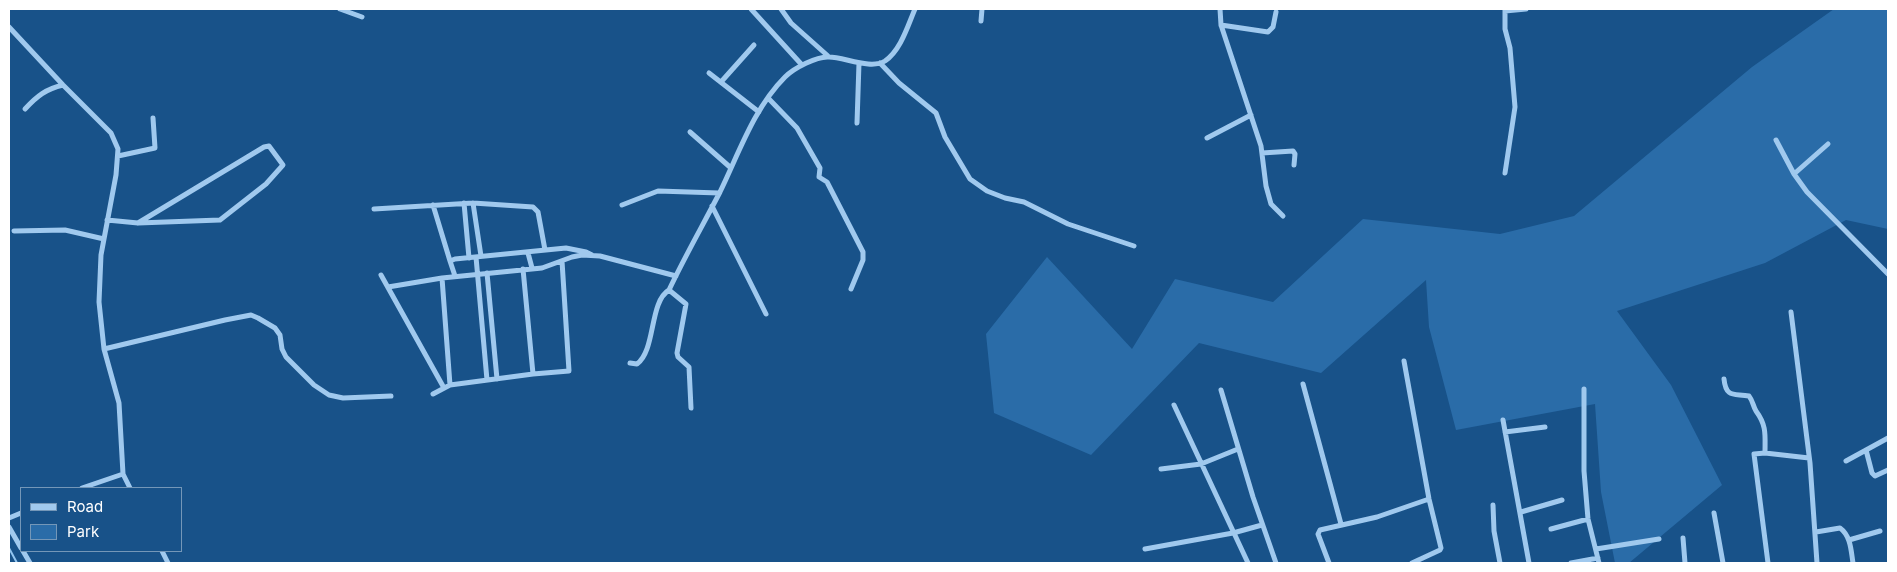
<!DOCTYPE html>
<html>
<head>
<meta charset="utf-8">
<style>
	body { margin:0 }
	#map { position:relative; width:1897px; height:572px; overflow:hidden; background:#185289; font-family:Inter,sans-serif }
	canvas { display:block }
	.frame { position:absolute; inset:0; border:10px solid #fff; pointer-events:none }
	.legend { position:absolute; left:20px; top:487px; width:162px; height:65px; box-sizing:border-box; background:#185289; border:1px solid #7497b8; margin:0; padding:6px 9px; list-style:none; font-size:15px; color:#fff }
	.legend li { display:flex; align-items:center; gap:10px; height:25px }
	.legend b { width:25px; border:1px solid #7497b8 }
</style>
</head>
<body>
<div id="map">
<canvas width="1897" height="572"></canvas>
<div class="frame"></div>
<ul class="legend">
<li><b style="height:6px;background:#a0c9ee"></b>Road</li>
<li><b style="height:14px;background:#2a6ca8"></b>Park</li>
</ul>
</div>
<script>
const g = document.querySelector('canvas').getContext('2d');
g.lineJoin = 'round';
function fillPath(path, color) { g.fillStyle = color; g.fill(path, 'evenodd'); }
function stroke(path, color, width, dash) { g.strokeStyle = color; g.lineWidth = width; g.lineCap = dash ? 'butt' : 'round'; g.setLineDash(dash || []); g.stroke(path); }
const green = new Path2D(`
	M 1834,9 L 1888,9 L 1888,229 L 1846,220 L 1765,263 L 1617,311 L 1671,385 L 1722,485 L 1629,563 L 1615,563 L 1601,492 L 1595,404 L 1456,430 L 1429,327 L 1426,280 L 1321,373 L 1199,343 L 1091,455 L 994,413 L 986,334 L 1047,257 L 1132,349 L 1175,279 L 1273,302 L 1363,219 L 1500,234 L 1574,216 L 1752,67 Z`);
const stream = new Path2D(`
	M 9,548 L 17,563`);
const minor = new Path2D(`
	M 340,9 L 362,17
	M 751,9 L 802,65
	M 781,9 L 791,23 L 828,56
	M 1220,9 L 1221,25 L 1261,146 L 1266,186 L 1271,204 L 1283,216
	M 1505,11 L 1526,9
	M 981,21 L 982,9
	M 1221,25 L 1268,32 L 1273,27 L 1276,12
	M 9,27 L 63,85 L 111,133 L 118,149 L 116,175 L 101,255 L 99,302 L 104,349 L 119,403 L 123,474 L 130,488
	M 880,63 L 899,83 L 936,113 L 945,137 L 970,179 L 987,191 L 1005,198 L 1024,202 L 1068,224 L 1134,246
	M 709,73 L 759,112
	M 721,82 L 754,45
	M 769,99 L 797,128 L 820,168 L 819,177 L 827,182 L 863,252 L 863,260 L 851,289
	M 25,109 C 37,96 46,89 63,85
	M 857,123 L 859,63
	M 690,132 L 731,168
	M 1207,138 L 1251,115
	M 1776,140 L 1794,174 L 1807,192 L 1888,274
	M 1262,153 L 1293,151 L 1295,154 L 1294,165
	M 118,156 L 155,148 L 153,118
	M 1505,173 L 1515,107 L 1510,48 L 1505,29 L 1505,9
	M 1794,174 L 1828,144
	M 464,203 L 469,258
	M 473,203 L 481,256
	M 433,205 L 450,261
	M 622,205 L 658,191 L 719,193
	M 712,206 L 766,314
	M 374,209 L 473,203 L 533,207 L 538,212 L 545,250
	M 107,220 L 138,223 L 220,220 L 266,184 L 283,165 L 269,146 L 264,147 L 138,223
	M 14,231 L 65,230 L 104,239
	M 528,253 L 532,268
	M 476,257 L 487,380
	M 523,269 L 533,374
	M 487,273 L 497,379
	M 381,275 L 444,388
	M 455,276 L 450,261 L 455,259 L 566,248 L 586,252 L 592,255
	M 388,287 L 442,278
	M 669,290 L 686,304 L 677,353 L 678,357 L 689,367 L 691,408
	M 1791,312 L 1810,463 L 1817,563
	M 104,349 L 225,320 L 251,315 L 258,318 L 275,328 L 280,335 L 282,349 L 286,357 L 314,385 L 329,395 L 343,398 L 391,396
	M 1404,361 L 1429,499 L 1441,548 L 1440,550 L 1412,563
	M 630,363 L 637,364 C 656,350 649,302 669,290 C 685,256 703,225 720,192 C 739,153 754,108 785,77 C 794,68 817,56 829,57 C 844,57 871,70 885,61 C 901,50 908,25 915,9
	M 1724,379 C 1726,399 1735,393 1749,396 C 1753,401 1753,406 1756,411 C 1767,426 1765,435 1765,453
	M 1303,384 L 1341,524
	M 450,385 L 533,374 L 569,371 L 562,261
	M 1584,389 L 1584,471 L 1588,519 L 1599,563
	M 1221,390 L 1253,497 L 1276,563
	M 433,394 L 450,385 L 442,278 L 542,268 L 572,257 L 582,255 L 600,256 L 676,276
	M 1174,405 L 1248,563
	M 1503,420 L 1529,563
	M 1505,432 L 1545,427
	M 1866,450 L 1872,473 L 1875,476 L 1888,470
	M 1846,461 L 1888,438
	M 1161,469 L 1201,464 L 1238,449
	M 82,488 L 123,474
	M 1493,505 L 1494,531 L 1500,563
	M 1521,512 L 1562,500
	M 1714,513 L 1723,563
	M 9,518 L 21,513
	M 9,527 L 21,548
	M 1551,529 L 1588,519
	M 1816,532 L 1840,528 C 1851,536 1851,551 1853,563
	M 1683,538 L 1685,563
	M 1849,540 L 1880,531
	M 1145,549 L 1233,533 L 1262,525
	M 1596,549 L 1659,539
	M 23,551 L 30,563
	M 162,551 L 168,563
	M 1329,563 L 1318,534 L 1320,530 L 1377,517 L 1429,499
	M 1571,563 L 1598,558
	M 1768,563 L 1754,454 L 1765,453 L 1809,458`);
fillPath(green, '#2a6ca8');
stroke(stream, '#92c5f0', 2);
stroke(minor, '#a0c9ee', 5);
</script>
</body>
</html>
